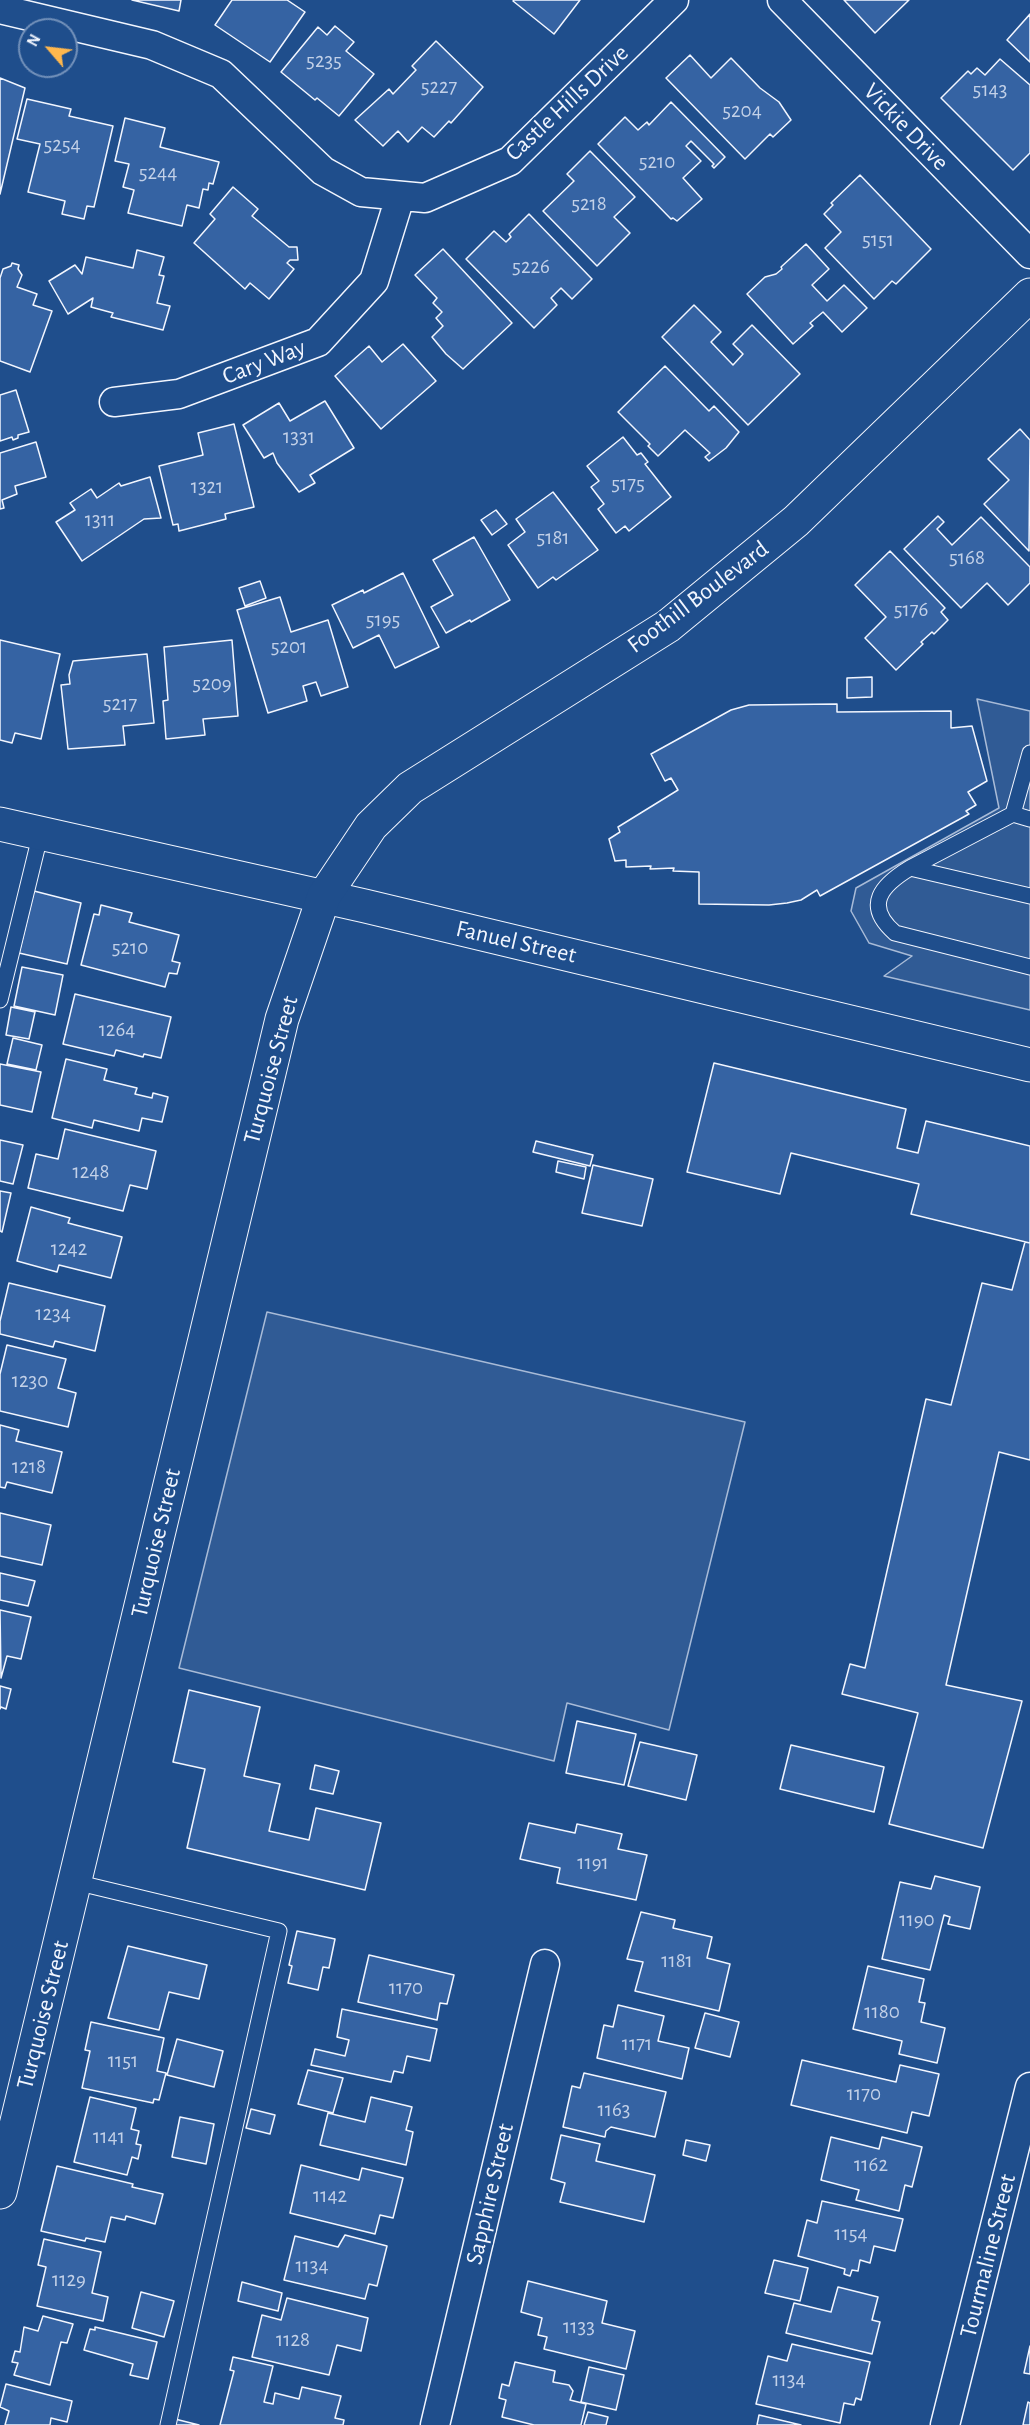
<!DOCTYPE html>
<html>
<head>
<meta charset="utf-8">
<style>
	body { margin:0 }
	#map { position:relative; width:1030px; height:2425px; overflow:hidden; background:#1f4e8c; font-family:"Alegreya Sans",sans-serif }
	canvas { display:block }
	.north { position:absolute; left:18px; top:18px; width:60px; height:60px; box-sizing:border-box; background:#1f4e8c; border:2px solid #7391ba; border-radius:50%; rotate:298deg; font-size:16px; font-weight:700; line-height:24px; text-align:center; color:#f2f6ff }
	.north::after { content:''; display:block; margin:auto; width:21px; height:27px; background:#ffb74d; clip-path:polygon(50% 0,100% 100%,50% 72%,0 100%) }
</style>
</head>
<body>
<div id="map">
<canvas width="1030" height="2425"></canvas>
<div class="north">N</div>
</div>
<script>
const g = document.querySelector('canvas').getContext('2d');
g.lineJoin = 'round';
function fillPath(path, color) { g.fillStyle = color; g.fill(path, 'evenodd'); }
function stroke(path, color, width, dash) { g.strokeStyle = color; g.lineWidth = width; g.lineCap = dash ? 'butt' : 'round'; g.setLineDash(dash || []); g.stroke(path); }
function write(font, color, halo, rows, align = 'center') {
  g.font = font + ' "Alegreya Sans",sans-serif'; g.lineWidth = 4.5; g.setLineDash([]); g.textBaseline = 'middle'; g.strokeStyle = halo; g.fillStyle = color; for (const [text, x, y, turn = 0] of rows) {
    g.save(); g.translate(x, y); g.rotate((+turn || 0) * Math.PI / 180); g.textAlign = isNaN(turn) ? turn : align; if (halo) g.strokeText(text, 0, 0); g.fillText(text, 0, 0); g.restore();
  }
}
const built = new Path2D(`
	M 977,699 L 1030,711 L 1030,1010 L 884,976 L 912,956 L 869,943 L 851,911 L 856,888 L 999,808 Z
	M 267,1312 L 745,1422 L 669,1730 L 567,1703 L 554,1761 L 179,1668 Z`);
const building = new Path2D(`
	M 132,0 L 181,0 L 179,11 Z
	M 232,0 L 287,0 L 305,12 L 270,62 L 215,25 Z
	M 514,0 L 580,0 L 554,34 L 513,1 Z
	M 844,0 L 909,0 L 875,33 Z
	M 1030,14 L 1030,62 L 1007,40 Z
	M 335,26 L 354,42 L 346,51 L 374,74 L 339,116 L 317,98 L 315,100 L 281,72 L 318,27 L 327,35 Z
	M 436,41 L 483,87 L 451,123 L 449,121 L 434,137 L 422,127 L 408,142 L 398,131 L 383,146 L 355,120 L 389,89 L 393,94 L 416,70 L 412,66 Z
	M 690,55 L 711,78 L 731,58 L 760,88 L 779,102 L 791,120 L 773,137 L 770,134 L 745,159 L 666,78 Z
	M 1000,59 L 1030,85 L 1030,153 L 1013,170 L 941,98 L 968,71 L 971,74 L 977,68 L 985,75 Z
	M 0,78 L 25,88 L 0,194 Z
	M 27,99 L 71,109 L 69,116 L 113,126 L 94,207 L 87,206 L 84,219 L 62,214 L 65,201 L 28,192 L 40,144 L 17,139 Z
	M 671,102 L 725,157 L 714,168 L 712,166 L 714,164 L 691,141 L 686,146 L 701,161 L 683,178 L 702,199 L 677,221 L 673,218 L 671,219 L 598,144 L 625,117 L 638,130 L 647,122 L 649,125 Z
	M 125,118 L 165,128 L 160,147 L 219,162 L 213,184 L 209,183 L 208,190 L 203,189 L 199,208 L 187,205 L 182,226 L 128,213 L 134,190 L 123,187 L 129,164 L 115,161 Z
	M 590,151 L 635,197 L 614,217 L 630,233 L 597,266 L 543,211 L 574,181 L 567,174 Z
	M 860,175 L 931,249 L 896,284 L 892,281 L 874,299 L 825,248 L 841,232 L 824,214 L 833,205 L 831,203 Z
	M 233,187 L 258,209 L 252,216 L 289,247 L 297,247 L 298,260 L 290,260 L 287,263 L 294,269 L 269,299 L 250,283 L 245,289 L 194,243 L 215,219 L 210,214 Z
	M 529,214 L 592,279 L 572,299 L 561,288 L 551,298 L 557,305 L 534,328 L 466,259 L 494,231 L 506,242 L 511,237 L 509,234 Z
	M 806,244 L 829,269 L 812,285 L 827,301 L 844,285 L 867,308 L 842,332 L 823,312 L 810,323 L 813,326 L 793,344 L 747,294 L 765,277 L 776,274 L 782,269 L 781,267 Z
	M 443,249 L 512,323 L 463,369 L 446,354 L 432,337 L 443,326 L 436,318 L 442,312 L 433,303 L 437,298 L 415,275 Z
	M 137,250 L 164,257 L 159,275 L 164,276 L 157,303 L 170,306 L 163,330 L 111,317 L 113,313 L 91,307 L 93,298 L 68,314 L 49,281 L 75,265 L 82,274 L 86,257 L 133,268 Z
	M 12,263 L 19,265 L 18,269 L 22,275 L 17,287 L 37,294 L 33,305 L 52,311 L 30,372 L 0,361 L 0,278 L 3,269 L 11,266 Z
	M 694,305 L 721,332 L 711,342 L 733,365 L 743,354 L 733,344 L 752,325 L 800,374 L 748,425 L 662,337 Z
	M 403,344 L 436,381 L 381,429 L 335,376 L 369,346 L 382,362 Z
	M 665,366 L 709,411 L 714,406 L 739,432 L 726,448 L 709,461 L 705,457 L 710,453 L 685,430 L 658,456 L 648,446 L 650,444 L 618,412 Z
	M 16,390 L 29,432 L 18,435 L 18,438 L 13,440 L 12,437 L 0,441 L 0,395 Z
	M 325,401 L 354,448 L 310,475 L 315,483 L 299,492 L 277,463 L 273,453 L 264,458 L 243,425 L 279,403 L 290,421 Z
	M 234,424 L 254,507 L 225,514 L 226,519 L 179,531 L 178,524 L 173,525 L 159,466 L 203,455 L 198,433 Z
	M 1020,429 L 1030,440 L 1029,551 L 984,504 L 1009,480 L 988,459 Z
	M 623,437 L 637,455 L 641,453 L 648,462 L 645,464 L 671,497 L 629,531 L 625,526 L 616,533 L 598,509 L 604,504 L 591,487 L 599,481 L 587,466 Z
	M 36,442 L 46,477 L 15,486 L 17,494 L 2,500 L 4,508 L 0,509 L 0,453 Z
	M 150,477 L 161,518 L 144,519 L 82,561 L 56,522 L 75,510 L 70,503 L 91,489 L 97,498 L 119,483 L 121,486 Z
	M 553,492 L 598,550 L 556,580 L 553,577 L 538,588 L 508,545 L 525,532 L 516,519 Z
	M 496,510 L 507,524 L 492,535 L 481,520 Z
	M 938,516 L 944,522 L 937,529 L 952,545 L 981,517 L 1030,567 L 1030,583 L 1008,605 L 987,583 L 961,608 L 904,549 Z
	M 474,537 L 510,600 L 471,622 L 470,620 L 446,633 L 431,607 L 453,595 L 433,560 Z
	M 890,551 L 945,608 L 941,612 L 948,620 L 934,634 L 932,632 L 921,642 L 923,644 L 896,670 L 865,638 L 886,617 L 855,585 Z
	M 403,573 L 439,647 L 395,668 L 379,635 L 353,648 L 332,605 L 363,590 L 364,593 Z
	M 260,581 L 266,598 L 245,606 L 239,588 Z
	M 280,597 L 291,632 L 328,620 L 348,687 L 321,696 L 316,682 L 303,686 L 307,701 L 268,713 L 237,610 Z
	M 0,640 L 60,654 L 41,739 L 15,733 L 12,743 L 0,740 Z
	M 232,640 L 238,716 L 203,719 L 205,735 L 166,739 L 163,701 L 168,700 L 164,647 Z
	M 147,654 L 154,723 L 123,726 L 125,745 L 68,749 L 61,685 L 70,684 L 69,675 L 73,661 Z
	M 872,677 L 872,697 L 847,698 L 847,678 Z
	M 837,704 L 837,712 L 951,711 L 951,728 L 972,726 L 987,781 L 968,792 L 976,805 L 966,811 L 969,814 L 820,896 L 817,890 L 801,900 L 787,903 L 769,905 L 699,904 L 699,872 L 673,871 L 674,868 L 650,869 L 651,866 L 626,867 L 626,860 L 615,861 L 609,839 L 620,832 L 618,827 L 678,790 L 671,778 L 665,781 L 651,754 L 731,710 L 749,705 Z
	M 34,891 L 81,903 L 67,964 L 19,953 Z
	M 101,905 L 132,913 L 129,922 L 179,935 L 172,961 L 180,963 L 177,974 L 169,973 L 165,987 L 81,965 L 94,914 L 99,915 Z
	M 22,967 L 63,975 L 55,1015 L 14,1006 Z
	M 75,994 L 171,1017 L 161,1058 L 144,1054 L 143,1057 L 116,1050 L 114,1056 L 63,1044 Z
	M 11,1007 L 35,1012 L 29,1039 L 6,1035 Z
	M 13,1038 L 42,1045 L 36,1070 L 7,1064 Z
	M 66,1059 L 107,1069 L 104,1080 L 137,1088 L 135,1094 L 152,1098 L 153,1093 L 168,1097 L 162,1122 L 142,1118 L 139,1131 L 94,1120 L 92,1128 L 52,1118 Z
	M 714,1063 L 906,1109 L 897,1148 L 918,1153 L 926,1121 L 1030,1146 L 1030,1243 L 911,1214 L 919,1184 L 791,1153 L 780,1194 L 687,1172 Z
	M 0,1064 L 41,1072 L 32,1112 L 0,1105 Z
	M 65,1129 L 156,1151 L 147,1189 L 130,1185 L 123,1211 L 28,1188 L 36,1154 L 58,1159 Z
	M 0,1140 L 23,1145 L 13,1184 L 0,1181 Z
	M 536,1141 L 593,1155 L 590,1166 L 533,1152 Z
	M 558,1161 L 586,1167 L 584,1179 L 556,1172 Z
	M 593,1165 L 653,1179 L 642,1226 L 582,1213 Z
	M 0,1191 L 11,1193 L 2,1232 L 0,1231 Z
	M 31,1207 L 70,1218 L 68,1223 L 122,1237 L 111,1278 L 59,1265 L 57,1272 L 17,1261 Z
	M 1025,1242 L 1030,1243 L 1030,1460 L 999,1452 L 946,1685 L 1022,1701 L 983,1848 L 889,1824 L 918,1713 L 842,1694 L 850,1664 L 865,1668 L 926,1399 L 951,1405 L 982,1283 L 1012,1290 Z
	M 9,1283 L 105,1306 L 95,1351 L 55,1341 L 53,1347 L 0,1334 L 0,1321 Z
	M 7,1345 L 66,1359 L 58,1388 L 76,1393 L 68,1427 L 0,1411 L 0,1374 Z
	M 0,1425 L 19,1430 L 16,1441 L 62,1452 L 52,1493 L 7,1482 L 5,1488 L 0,1487 Z
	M 0,1513 L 51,1525 L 42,1565 L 0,1556 Z
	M 0,1573 L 35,1581 L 28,1606 L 0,1600 Z
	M 0,1610 L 31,1617 L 21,1659 L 7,1656 L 1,1678 Z
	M 0,1686 L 11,1689 L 6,1709 L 1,1707 L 0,1709 Z
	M 189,1690 L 260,1707 L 244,1776 L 280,1784 L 269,1831 L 309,1840 L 316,1808 L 381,1823 L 365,1890 L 187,1848 L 205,1769 L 173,1762 Z
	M 577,1721 L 636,1734 L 624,1785 L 566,1773 Z
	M 640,1742 L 697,1755 L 686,1800 L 628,1786 Z
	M 791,1745 L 884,1767 L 874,1812 L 780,1789 Z
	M 315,1765 L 339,1771 L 333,1794 L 310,1789 Z
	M 529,1823 L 575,1833 L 577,1824 L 622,1834 L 618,1849 L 647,1855 L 636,1900 L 557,1883 L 560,1868 L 520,1859 Z
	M 935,1876 L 980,1887 L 970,1929 L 948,1924 L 950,1917 L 944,1915 L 930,1970 L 882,1959 L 900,1882 L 931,1889 Z
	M 641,1912 L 675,1920 L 673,1928 L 712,1937 L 707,1958 L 730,1964 L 719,2011 L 635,1991 L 643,1962 L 627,1959 Z
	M 297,1931 L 335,1939 L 329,1968 L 323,1967 L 318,1990 L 288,1983 L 292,1966 L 289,1965 Z
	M 128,1946 L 207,1965 L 199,1999 L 169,1992 L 159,2030 L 108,2018 Z
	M 369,1955 L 454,1975 L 447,2004 L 440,2003 L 437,2020 L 358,2002 Z
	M 868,1966 L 924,1979 L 919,2002 L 925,2003 L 921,2022 L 945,2028 L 937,2063 L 899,2054 L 902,2041 L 853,2029 Z
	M 618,2005 L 664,2016 L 658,2041 L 689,2048 L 682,2079 L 597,2058 L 604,2025 L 613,2027 Z
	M 342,2009 L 437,2029 L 430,2061 L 407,2056 L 403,2073 L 394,2071 L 391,2082 L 311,2065 L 315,2049 L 345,2056 L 349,2040 L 337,2037 Z
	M 705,2013 L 739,2022 L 730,2057 L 695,2048 Z
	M 91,2022 L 164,2038 L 157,2071 L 166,2073 L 159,2100 L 154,2099 L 153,2103 L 82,2088 L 90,2051 L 85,2050 Z
	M 177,2039 L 223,2051 L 214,2087 L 167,2075 Z
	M 802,2060 L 896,2082 L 900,2065 L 939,2074 L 929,2116 L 912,2112 L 907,2133 L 791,2105 Z
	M 308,2070 L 343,2078 L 333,2113 L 298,2104 Z
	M 584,2073 L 666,2092 L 655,2137 L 611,2127 L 606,2131 L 605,2137 L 563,2127 L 572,2086 L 580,2088 Z
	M 90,2097 L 136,2108 L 131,2129 L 139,2131 L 136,2144 L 141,2145 L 138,2159 L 132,2157 L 127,2175 L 74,2162 Z
	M 371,2097 L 412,2107 L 406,2130 L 413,2132 L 406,2165 L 320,2145 L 328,2113 L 365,2122 Z
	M 251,2109 L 275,2115 L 270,2134 L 246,2128 Z
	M 180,2117 L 214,2124 L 206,2164 L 172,2157 Z
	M 561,2135 L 600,2144 L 596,2161 L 655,2175 L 644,2222 L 560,2202 L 565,2183 L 551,2179 Z
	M 831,2137 L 879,2149 L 882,2137 L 922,2147 L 912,2187 L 905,2185 L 899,2211 L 856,2200 L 859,2190 L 821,2180 Z
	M 686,2140 L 710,2145 L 706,2161 L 683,2155 Z
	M 301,2165 L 359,2180 L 362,2168 L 403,2178 L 393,2218 L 380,2215 L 375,2234 L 290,2213 Z
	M 57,2166 L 133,2184 L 132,2187 L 163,2194 L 155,2224 L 126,2216 L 125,2220 L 111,2217 L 105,2242 L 86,2238 L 85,2241 L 41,2231 Z
	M 822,2201 L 903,2219 L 895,2251 L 874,2246 L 870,2263 L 860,2260 L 858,2271 L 852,2270 L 850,2276 L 844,2274 L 845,2269 L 798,2256 L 807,2220 L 817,2223 Z
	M 345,2235 L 387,2246 L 377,2286 L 369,2284 L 365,2299 L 284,2280 L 295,2236 L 338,2247 Z
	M 44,2239 L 101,2252 L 92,2293 L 108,2297 L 103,2321 L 37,2306 L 46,2267 L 38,2265 Z
	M 774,2260 L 808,2268 L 800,2301 L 765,2293 Z
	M 528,2281 L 607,2301 L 602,2323 L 635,2331 L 626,2369 L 544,2349 L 547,2337 L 538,2335 L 542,2318 L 521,2312 Z
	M 242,2282 L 282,2293 L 278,2311 L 238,2301 Z
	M 838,2287 L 878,2297 L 872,2320 L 880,2322 L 872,2354 L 786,2333 L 794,2303 L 831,2312 Z
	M 141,2292 L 174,2301 L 164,2337 L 132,2328 Z
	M 287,2298 L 368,2318 L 361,2351 L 337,2345 L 329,2375 L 252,2357 L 262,2315 L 281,2320 Z
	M 43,2316 L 73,2324 L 67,2343 L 61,2342 L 50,2385 L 14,2375 L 18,2363 L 12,2362 L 15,2351 L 20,2352 L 24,2327 L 38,2331 Z
	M 95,2327 L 157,2342 L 148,2379 L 130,2375 L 133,2364 L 84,2350 L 90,2329 L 95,2330 Z
	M 792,2344 L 870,2362 L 861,2400 L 856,2398 L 854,2405 L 844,2403 L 840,2423 L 756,2404 L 768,2356 L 787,2361 Z
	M 1030,2346 L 1030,2374 L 1024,2373 Z
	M 233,2357 L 273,2366 L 264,2402 L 273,2404 L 275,2393 L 299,2399 L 302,2387 L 341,2396 L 335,2418 L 344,2420 L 343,2425 L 220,2425 L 234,2371 L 230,2370 Z
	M 515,2362 L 555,2371 L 553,2382 L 569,2385 L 573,2391 L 570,2400 L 586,2404 L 581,2425 L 534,2425 L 502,2417 L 506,2400 L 499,2398 L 502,2384 L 509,2386 Z
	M 589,2367 L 624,2375 L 616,2410 L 581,2402 Z
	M 6,2384 L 72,2401 L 67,2422 L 51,2418 L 50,2425 L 5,2425 L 9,2411 L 0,2407 Z
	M 1028,2402 L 1030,2403 L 1030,2425 L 1023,2425 Z
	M 588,2412 L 608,2417 L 606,2425 L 584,2425 Z
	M 759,2415 L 801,2425 L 757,2425 Z
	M 175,2419 L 199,2425 L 173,2425 Z`);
const service = new Path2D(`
	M 1013,814 L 1030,753
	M 910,868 L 1013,814 L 1030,819
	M 1030,896 L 910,868 C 882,885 863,905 895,933 L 1030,967
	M 0,1000 L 41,832
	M 75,1882 L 279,1931 L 168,2425`);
const minor = new Path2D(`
	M 782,0 L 1030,254
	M 0,9 L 152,45 L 221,74 L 323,171 L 361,192 L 425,198 L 510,161 L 674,0
	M 114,402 L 179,394 L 318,342 L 374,281 L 400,197
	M 435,2425 L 545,1964
	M 945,2425 L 1030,2087`);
const tertiary = new Path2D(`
	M 0,824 L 365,906 L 1030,1065`);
const secondary = new Path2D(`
	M 0,2192 L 282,1019 L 324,896 L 371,826 L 410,788 L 668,626 L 796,521 L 1030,295`);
const numberNames = [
	["5235",324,61],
	["5227",439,87],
	["5143",990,90],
	["5204",742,111],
	["5254",62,145],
	["5210",657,162],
	["5244",158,173],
	["5218",589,204],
	["5151",878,240],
	["5226",531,267],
	["1331",299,437],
	["5175",628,484],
	["1321",207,487],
	["1311",100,520],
	["5181",553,538],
	["5168",967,558],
	["5176",911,610],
	["5195",383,620],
	["5201",289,647],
	["5209",212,684],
	["5217",120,704],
	["5210",130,948],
	["1264",117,1030],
	["1248",91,1172],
	["1242",69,1249],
	["1234",53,1314],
	["1230",30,1381],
	["1218",29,1467],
	["1191",593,1863],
	["1190",917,1920],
	["1181",677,1961],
	["1170",406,1988],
	["1180",882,2012],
	["1171",637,2044],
	["1151",123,2061],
	["1170",864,2094],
	["1163",614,2110],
	["1141",109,2137],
	["1162",871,2165],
	["1142",330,2196],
	["1154",851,2234],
	["1134",312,2266],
	["1129",69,2280],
	["1133",579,2327],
	["1128",293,2340],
	["1134",789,2380]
];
const streetNames = [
	["Castle Hills Drive",567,103,-43],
	["Vickie Drive",906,127,46],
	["Cary Way",264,362,-21],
	["Foothill Boulevard",698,597,-37],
	["Fanuel Street",516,942,13],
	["Turquoise Street",271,1070,-75],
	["Turquoise Street",156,1543,-77],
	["Turquoise Street",43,2015,-76],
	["Sapphire Street",490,2194,-77],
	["Tourmaline Street",988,2256,-76]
];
fillPath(built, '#305b95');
stroke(built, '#a8bbd7', 1.5);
fillPath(building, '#3563a3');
stroke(building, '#f2f6ff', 1.5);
stroke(service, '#f2f6ff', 17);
stroke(minor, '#f2f6ff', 31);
stroke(tertiary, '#f2f6ff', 35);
stroke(secondary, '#f2f6ff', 35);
stroke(service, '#1f4e8c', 15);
stroke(minor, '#1f4e8c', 28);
stroke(tertiary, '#1f4e8c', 33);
stroke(secondary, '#1f4e8c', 33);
write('21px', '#c3d1e8', null, numberNames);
write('24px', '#f2f6ff', '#1f4e8c', streetNames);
</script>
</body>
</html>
